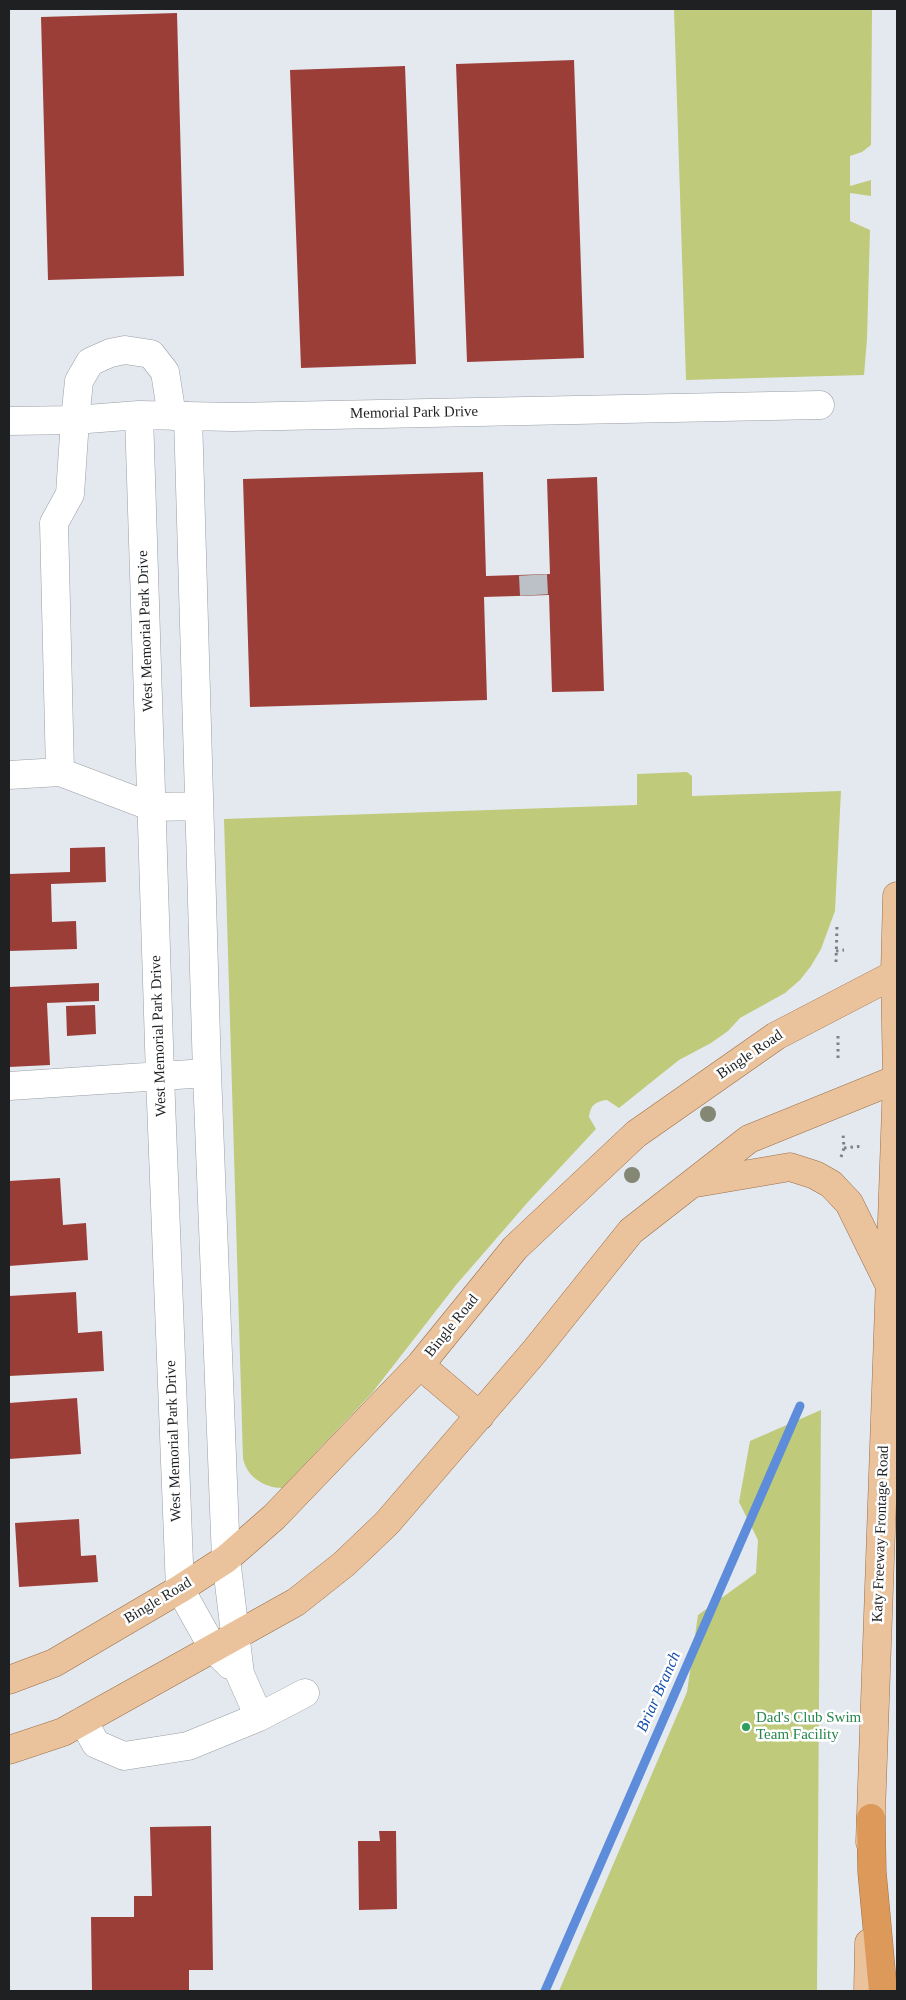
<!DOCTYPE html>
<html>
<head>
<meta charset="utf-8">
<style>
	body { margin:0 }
	#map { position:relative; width:906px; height:2000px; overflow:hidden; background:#e4e9f0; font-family:"Times New Roman",serif }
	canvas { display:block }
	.frame { position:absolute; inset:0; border:10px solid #1e2022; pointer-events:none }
</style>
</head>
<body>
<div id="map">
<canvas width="906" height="2000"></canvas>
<div class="frame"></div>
</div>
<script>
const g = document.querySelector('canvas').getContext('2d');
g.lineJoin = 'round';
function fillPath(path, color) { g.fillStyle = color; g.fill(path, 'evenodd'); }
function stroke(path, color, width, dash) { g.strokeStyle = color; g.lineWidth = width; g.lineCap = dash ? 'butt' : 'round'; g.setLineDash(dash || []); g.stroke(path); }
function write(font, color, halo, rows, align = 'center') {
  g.font = font + ' "Times New Roman",serif'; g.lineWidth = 5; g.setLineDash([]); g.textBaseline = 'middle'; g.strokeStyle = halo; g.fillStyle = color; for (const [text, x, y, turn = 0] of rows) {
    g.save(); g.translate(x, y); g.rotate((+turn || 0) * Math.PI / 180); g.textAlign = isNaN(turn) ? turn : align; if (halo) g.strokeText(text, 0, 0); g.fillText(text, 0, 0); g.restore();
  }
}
const green = new Path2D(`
	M 674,9 L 872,9 L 871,145 L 862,152 L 850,156 L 850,186 L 871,180 L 871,196 L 850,193 L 850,221 L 870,230 L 867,339 L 864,375 L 686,380 Z
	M 687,772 L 692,776 L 692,796 L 841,791 L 835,911 L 821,949 L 811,966 L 800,980 L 785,993 L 740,1018 L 728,1031 L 711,1043 L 679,1060 L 619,1108 L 607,1100 C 596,1101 590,1105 589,1117 L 596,1129 L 528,1202 L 456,1285 L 372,1393 L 282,1488 C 264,1488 246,1476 243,1458 L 224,819 L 637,805 L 637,774 Z
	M 821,1410 L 817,1991 L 559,1991 L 687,1692 L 698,1615 L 756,1573 L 758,1540 L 739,1502 L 750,1441 Z`);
const stream = new Path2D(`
	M 545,1991 L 800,1406`);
const building = new Path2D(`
	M 177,13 L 184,276 L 48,280 L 41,17 Z
	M 574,60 L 584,358 L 467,362 L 456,64 Z
	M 405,66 L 416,364 L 301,368 L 290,70 Z
	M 483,472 L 486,576 L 550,574 L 547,479 L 597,477 L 604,691 L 552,692 L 549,595 L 484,597 L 487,700 L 250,707 L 243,479 Z
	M 105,847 L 106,882 L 51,884 L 52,922 L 76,921 L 77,949 L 9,951 L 9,874 L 70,872 L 70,848 Z
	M 99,983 L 99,1001 L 47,1003 L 50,1065 L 9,1067 L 9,987 Z
	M 95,1005 L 96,1034 L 67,1036 L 66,1006 Z
	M 60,1178 L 63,1225 L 86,1223 L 88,1260 L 9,1266 L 9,1181 Z
	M 76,1292 L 78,1333 L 102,1331 L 104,1371 L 9,1376 L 9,1296 Z
	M 77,1398 L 81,1454 L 9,1459 L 9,1403 Z
	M 79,1519 L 81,1556 L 96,1555 L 98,1582 L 19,1587 L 15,1523 Z
	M 211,1826 L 213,1970 L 189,1970 L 189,1991 L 92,1991 L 91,1917 L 134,1917 L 134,1896 L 152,1896 L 150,1827 Z
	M 379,1831 L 396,1831 L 397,1909 L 359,1910 L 358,1841 L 380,1841 Z`);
const minorTunnel = new Path2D(`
	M 533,575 L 534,595`);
const path = new Path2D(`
	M 836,951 L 844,950
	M 836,962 L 837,926
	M 838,1036 L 838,1061
	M 844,1148 L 863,1146
	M 841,1157 L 844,1148 L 843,1134`);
const minor = new Path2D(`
	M 139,415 L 160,1076 L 180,1589 L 213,1648 L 230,1665
	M 188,416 L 207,1073 L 226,1559 L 240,1674 L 259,1717
	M 9,421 L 75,420 L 139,415 L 233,417 L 820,405
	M 60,772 L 54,523 L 70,494 L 75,420 L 79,381 L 90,362 L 110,353 L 125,350 L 151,354 L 165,372 L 172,416
	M 9,775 L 60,772 L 152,807 L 199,806
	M 9,1086 L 207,1073
	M 83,1721 L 96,1744 L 124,1756 L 188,1746 L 259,1717 L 305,1693`);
const major = new Path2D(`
	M 696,1183 L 790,1167 L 815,1175 L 831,1184 L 849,1203 L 888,1282
	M 420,1365 L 480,1416
	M 9,1680 L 54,1663 L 180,1589 L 226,1559 L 274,1517 L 420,1365 L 515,1248 L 636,1134 L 776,1036 L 897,973
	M 9,1750 L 63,1732 L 296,1602 L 344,1564 L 387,1523 L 534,1352 L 631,1231 L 749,1139 L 897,1079
	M 870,1842 L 897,1079 L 895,973 L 897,896
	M 868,1991 L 869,1943`);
const highway = new Path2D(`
	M 871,1818 L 872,1872 L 883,1991`);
const trees = [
	[708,1114],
	[632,1175]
];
const markers = [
	[746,1727,5,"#2e9e5b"]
];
const streetNames = [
	["Memorial Park Drive",414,413,-1],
	["West Memorial Park Drive",146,631,-92],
	["West Memorial Park Drive",159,1036,-92],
	["Bingle Road",750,1055,-34],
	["Bingle Road",452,1326,-51],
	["West Memorial Park Drive",174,1441,-92],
	["Katy Freeway Frontage Road",881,1534,-88],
	["Bingle Road",158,1601,-31]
];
const leisureNames = [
	["Dad's Club Swim",756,1718],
	["Team Facility",756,1735]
];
const waterNames = [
	["Briar Branch",659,1692,-66]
];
fillPath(green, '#bfca7a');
stroke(stream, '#5d8dda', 9);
fillPath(building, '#9c3e38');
stroke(minorTunnel, '#bcc1c7', 28, [28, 14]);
stroke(minor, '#999ea4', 29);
stroke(major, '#9a6f46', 29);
stroke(highway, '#9a6f46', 29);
stroke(path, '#7d8185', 3, [2.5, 4]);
stroke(minor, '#fff', 28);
stroke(major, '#eac29c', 28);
stroke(highway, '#dc995a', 28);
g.fillStyle = '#838773';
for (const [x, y] of trees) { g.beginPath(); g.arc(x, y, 8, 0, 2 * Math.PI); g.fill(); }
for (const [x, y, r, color] of markers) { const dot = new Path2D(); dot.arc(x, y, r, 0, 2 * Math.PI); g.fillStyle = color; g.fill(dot); stroke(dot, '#fff', 2); }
write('15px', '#1e2022', '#fff', streetNames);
write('15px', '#27864d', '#fff', leisureNames, 'left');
write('italic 16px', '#144fa9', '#fff', waterNames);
</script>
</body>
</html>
